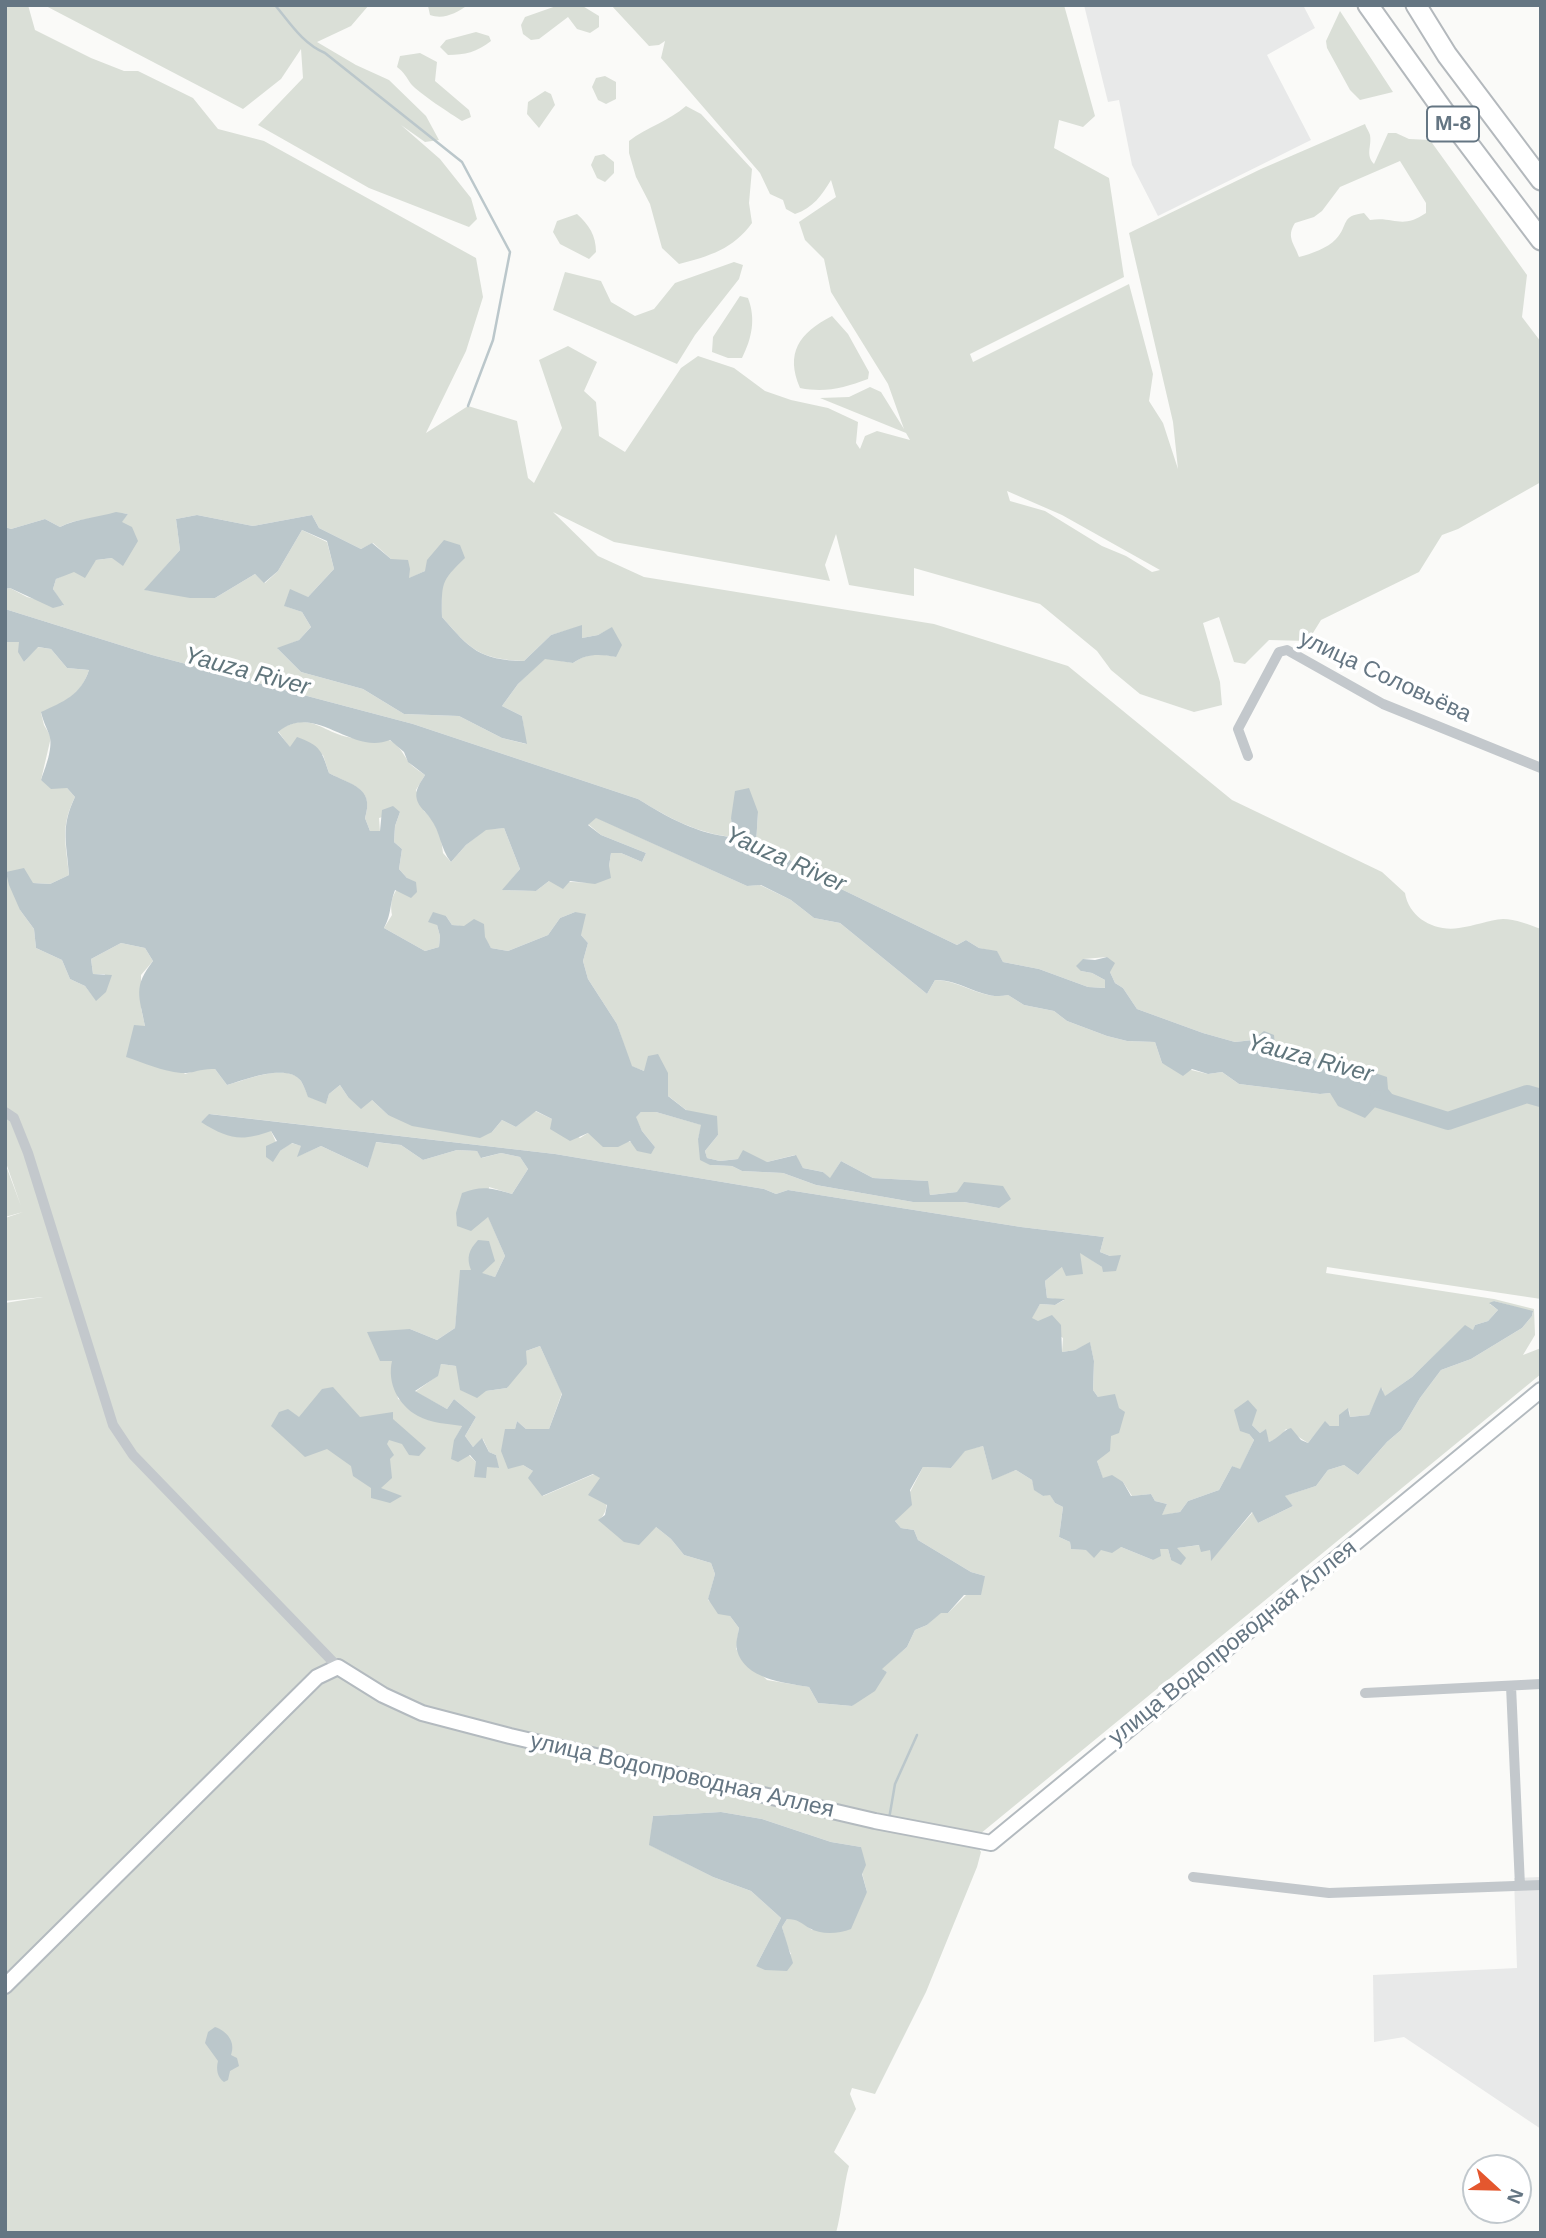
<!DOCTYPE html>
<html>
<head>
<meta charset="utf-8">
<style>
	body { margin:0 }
	#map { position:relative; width:1546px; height:2238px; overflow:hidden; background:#fafaf8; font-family:Arial,sans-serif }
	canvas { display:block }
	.frame { position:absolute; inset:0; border:7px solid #657683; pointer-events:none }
	.north { position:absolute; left:1462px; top:2154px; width:70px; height:70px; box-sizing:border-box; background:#fff; border:2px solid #c1c8cd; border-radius:50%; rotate:112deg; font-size:19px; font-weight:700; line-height:28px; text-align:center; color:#657683 }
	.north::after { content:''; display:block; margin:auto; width:24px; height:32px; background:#e4572e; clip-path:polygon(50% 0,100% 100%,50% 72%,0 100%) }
</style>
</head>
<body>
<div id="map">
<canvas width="1546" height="2238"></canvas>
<div class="frame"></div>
<div class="north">N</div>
</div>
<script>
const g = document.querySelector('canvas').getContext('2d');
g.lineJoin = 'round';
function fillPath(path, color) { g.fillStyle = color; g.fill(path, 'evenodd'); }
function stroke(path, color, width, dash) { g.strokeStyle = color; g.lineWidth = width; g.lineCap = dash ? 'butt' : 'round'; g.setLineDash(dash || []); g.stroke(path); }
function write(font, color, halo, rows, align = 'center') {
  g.font = font + ' Arial,sans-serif'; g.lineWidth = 7; g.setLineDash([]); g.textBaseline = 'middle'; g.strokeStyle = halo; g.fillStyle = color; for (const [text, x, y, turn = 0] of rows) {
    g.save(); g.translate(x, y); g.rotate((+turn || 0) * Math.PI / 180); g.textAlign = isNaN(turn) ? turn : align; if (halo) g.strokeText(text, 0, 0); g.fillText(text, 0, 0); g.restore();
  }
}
const built = new Path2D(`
	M 1084,5 L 1303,5 L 1315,28 L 1267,55 L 1311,140 L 1158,216 L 1132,165 L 1119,100 L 1108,102 Z
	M 1541,1877 L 1541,2129 L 1404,2037 L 1374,2042 L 1373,1975 L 1517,1968 L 1514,1878 Z`);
const green = new Path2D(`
	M 5,5 L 28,5 L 35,30 L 91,58 L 124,71 L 138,71 L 193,98 L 218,129 L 264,141 L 476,258 L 483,297 L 466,351 L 426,433 L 468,406 L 517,421 L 528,478 L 534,483 L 562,428 L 539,360 L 568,346 L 597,362 L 584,391 L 596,402 L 599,436 L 625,452 L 681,368 L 698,356 L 734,368 L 765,391 L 791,400 L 828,408 L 858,422 L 856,443 L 860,449 L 865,436 L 877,431 L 910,440 L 906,433 L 820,398 L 849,397 L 870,387 L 881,392 L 904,429 L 888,384 L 831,292 L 824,259 L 805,240 L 799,222 L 836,197 L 831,180 C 822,195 813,208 795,214 L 786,209 L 783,200 L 770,194 L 760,173 L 661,58 L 665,41 L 659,45 L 649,46 L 611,5 L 1064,5 L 1095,116 L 1083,127 L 1059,120 L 1054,148 L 1109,178 L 1124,277 L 970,354 L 973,362 L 1129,284 L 1153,374 L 1149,401 L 1163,423 L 1178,469 L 1173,422 L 1129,233 L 1261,169 L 1365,124 C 1366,128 1369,131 1370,135 C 1372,147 1365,154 1374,164 L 1388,133 L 1396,133 L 1409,139 L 1430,140 L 1527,275 L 1522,317 L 1541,342 L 1541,482 L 1458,529 L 1442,535 L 1419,572 L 1321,620 L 1308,641 L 1269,640 L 1245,664 L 1234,662 L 1219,617 L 1203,623 L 1220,682 L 1222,705 L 1194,712 L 1140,694 L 1111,670 L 1097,651 L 1040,604 L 914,568 L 914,596 L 849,585 L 836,534 L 825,565 L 830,581 L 614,542 L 553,512 L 598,556 L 644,577 L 934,624 L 1068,666 L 1232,800 L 1382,872 L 1405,893 C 1409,918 1435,932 1459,928 C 1474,926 1489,920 1503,919 C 1515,919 1530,925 1541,929 L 1541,1299 L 1327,1267 L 1326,1273 L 1494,1299 L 1534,1309 L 1535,1335 L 1523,1355 L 1541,1348 L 1541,1374 L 980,1834 L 875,1816 L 742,1782 L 614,1752 L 611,1764 L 681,1783 L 691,1783 L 879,1830 L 879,1827 L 976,1844 L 981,1852 L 977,1867 L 926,1992 L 875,2094 L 852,2088 L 850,2094 L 856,2109 L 834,2152 L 849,2166 C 843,2188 842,2211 836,2233 L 5,2233 L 5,1303 L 43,1297 L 5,1301 L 5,1218 L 23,1212 L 5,1217 L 5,1163 L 21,1206 L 5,1160 L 5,642 L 19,641 L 24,662 L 37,647 L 51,649 L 67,668 L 89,670 C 80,697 65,701 41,713 L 44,725 L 51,737 L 41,780 L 67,788 L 75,797 C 60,827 66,843 69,875 L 50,884 L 33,883 L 20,910 L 34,929 L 36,948 L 62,960 L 70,979 L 85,986 L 96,1000 L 105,974 L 93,974 L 91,959 L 121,943 L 145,948 L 153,961 L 141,975 L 141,1008 L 145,1026 L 185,1074 L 203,1068 L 215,1069 L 227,1085 C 246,1080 288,1062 301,1081 C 304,1086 306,1092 309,1097 L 326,1103 L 329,1094 L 340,1085 L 348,1097 L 372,1100 L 388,1115 L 492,1132 L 502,1120 L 516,1127 L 535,1111 L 552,1119 L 580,1138 L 588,1133 L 655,1147 L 642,1131 L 635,1117 L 641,1112 L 656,1112 L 702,1125 L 698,1139 L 710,1165 L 732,1166 L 742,1171 L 783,1173 L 816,1185 L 913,1202 L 964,1202 L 999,1208 L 957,1192 L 930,1195 L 927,1181 L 873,1178 L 841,1161 L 830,1179 L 823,1172 L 803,1168 L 795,1155 L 767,1162 L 738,1159 L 720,1161 L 707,1158 L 705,1151 L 718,1135 L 667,1095 L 668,1073 L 644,1071 L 631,1066 L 617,1024 L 588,979 L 583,961 L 588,943 L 581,935 L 575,912 L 560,918 L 548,935 L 508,951 L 491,948 C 482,933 469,926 452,925 L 446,916 L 437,925 L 440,936 L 439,947 L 425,951 L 384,928 L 392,915 C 389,898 395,890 407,878 L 399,869 L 402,849 L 394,842 L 395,826 L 400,812 L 379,818 L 380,832 L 370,831 L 365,818 C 375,787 350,785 329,773 L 323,755 L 290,748 L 278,731 C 311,709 322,734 353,738 C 364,740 381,736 391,741 C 400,746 403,754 408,761 C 412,767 420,771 425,775 L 416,790 L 424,811 L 432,819 L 441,838 L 443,853 L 451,862 L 466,845 L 486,829 L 504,828 L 520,869 L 503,890 L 536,891 L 549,881 L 595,883 L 609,866 L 611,853 L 621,853 L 642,862 L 646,853 L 601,835 L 588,824 L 595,817 L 747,886 L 760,885 L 791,900 L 814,918 L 840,923 L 927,994 L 935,980 C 961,980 982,1001 1008,995 L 1024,1005 L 1054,1011 L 1067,1021 L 1107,1036 L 1127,1041 L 1155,1042 L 1162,1063 L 1208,1074 L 1222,1072 L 1239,1084 L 1320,1094 L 1330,1093 L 1390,1108 L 1401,1105 L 1369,1071 L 1348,1076 L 1327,1072 L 1315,1058 L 1283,1052 L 1275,1047 L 1253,1040 L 1235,1042 L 1203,1033 L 1137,1009 L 1123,988 L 1115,983 L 1110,972 L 1107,957 L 1084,959 L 1081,971 L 1092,973 L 1105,980 L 1106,988 L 1088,987 L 1039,969 L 1003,962 L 997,952 L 979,948 L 966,940 L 957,945 L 839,888 L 825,885 L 813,879 L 790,860 L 773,857 L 756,844 L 758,812 L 731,817 L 733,837 C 698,834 667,817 638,799 L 413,724 L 152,655 L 5,609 L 5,589 L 10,588 L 27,597 L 63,606 L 53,589 L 56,579 L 96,560 L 112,558 L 121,522 L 128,514 C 114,512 106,517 93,518 C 77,521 75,520 60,527 L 45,519 L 11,529 L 5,527 ZM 1400,161 L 1426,203 L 1426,213 C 1401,230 1395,216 1370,220 L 1364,213 C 1340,216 1349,225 1336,239 C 1328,248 1311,254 1299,257 C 1294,243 1286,237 1295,223 L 1314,217 L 1322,211 L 1340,187 ZM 1007,491 L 1062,515 L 1160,570 L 1152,572 L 1126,556 L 1102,546 L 1045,511 L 1010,501 ZM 197,515 L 253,526 L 312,515 L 319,528 L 361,549 L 373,543 L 391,559 L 408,579 L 425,571 L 445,577 L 442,587 L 442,617 C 471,650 479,659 524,661 L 551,635 L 582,626 L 582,638 L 598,635 L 612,628 L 616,657 C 600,653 587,653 573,663 L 545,658 L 518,684 L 502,706 L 522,716 L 526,744 L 502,738 L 459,716 L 404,714 L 363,689 L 301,672 L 278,649 L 299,640 L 311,627 L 302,612 L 285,606 L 308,597 L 334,569 L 327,542 L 302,530 L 278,571 L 265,583 L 255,574 L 215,598 L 145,590 L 180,550 L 176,519 ZM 210,1114 L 555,1154 L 764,1189 L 776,1194 L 788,1190 L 1021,1227 L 1104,1237 L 1100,1252 L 1110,1256 L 1102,1267 L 1080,1252 L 1045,1281 L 1047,1298 L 1064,1300 L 1055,1305 L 1040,1304 L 1031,1318 L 1063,1338 L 1062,1352 L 1075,1350 L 1090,1343 L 1094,1361 L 1093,1390 L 1098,1397 L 1097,1461 L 1103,1479 L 1123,1482 L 1132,1496 L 1151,1494 L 1155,1501 L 1167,1504 L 1161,1516 L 1180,1512 L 1188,1501 L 1219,1490 L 1232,1466 L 1240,1470 L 1254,1440 L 1249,1434 L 1252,1425 L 1260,1433 L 1265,1430 L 1269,1442 L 1279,1438 L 1286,1429 L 1308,1443 L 1325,1422 L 1330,1426 L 1339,1426 L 1349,1409 L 1350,1417 L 1369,1415 L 1382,1388 L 1384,1397 L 1412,1377 L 1465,1326 L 1473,1331 L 1475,1325 L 1488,1321 L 1498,1310 L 1490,1304 L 1494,1301 L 1533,1312 L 1532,1316 L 1522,1328 L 1471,1359 L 1441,1370 L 1420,1398 L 1401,1430 L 1387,1442 L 1358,1475 L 1344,1465 L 1328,1470 L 1316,1486 L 1284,1496 L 1293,1506 L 1258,1523 L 1253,1512 L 1211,1560 L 1210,1549 L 1200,1545 L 1176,1548 L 1171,1560 L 1168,1549 L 1159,1548 L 1153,1560 L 1121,1547 L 1101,1550 L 1071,1549 L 1070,1542 L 1059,1537 L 1063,1507 L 1055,1503 L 1050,1494 L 1043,1496 L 1035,1490 L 1032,1480 L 1016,1470 L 992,1479 L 983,1446 L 965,1450 L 951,1468 L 923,1467 L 895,1521 L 901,1528 L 914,1530 L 918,1540 L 971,1572 L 985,1576 L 948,1613 L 941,1612 L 927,1625 L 915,1630 L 907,1647 L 881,1669 L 887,1672 L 852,1706 L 818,1703 L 809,1687 L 767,1680 L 736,1649 L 739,1628 L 730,1616 L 708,1600 L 715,1574 L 711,1563 L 684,1555 L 671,1539 L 656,1527 L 599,1520 C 612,1509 605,1493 601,1478 L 594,1474 L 543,1496 L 533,1471 L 523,1465 L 515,1429 L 517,1421 L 526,1429 L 549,1429 L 562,1393 L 540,1346 L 526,1351 L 507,1388 L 486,1391 L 456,1366 L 441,1364 L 437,1376 L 415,1392 L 447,1409 L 454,1399 L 476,1417 L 465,1436 L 473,1447 L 483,1439 L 489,1452 L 496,1455 L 498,1468 L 476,1462 L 454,1441 L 462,1426 L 398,1399 L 392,1360 L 410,1329 L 437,1340 L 455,1328 L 461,1270 L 471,1271 L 495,1277 L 505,1256 L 488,1216 L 489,1187 L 512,1194 L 528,1169 L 520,1157 L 501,1153 L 482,1158 L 477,1151 L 457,1150 L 423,1160 L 401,1145 L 375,1142 L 368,1168 L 321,1146 L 298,1156 L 302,1146 L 291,1143 L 280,1151 L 271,1131 L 201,1122 ZM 721,1812 L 762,1819 L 831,1842 L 861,1847 L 862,1873 L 867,1892 L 812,1930 L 797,1919 L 787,1919 L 782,1927 L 787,1946 L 791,1954 L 756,1966 L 781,1918 L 751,1891 L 713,1877 L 650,1845 L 653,1816 Z
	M 44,5 L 369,5 L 351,26 L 317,42 L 356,65 L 389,80 L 426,116 L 439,140 L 425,142 L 401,125 L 440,159 L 471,198 L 477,219 L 469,227 L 369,188 L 258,125 L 303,78 L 301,49 L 281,79 L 243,109 Z
	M 468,5 C 456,13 444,20 430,15 L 428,6 Z
	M 559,5 L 581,5 L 599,16 L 599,27 L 590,33 L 577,29 L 568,17 L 539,39 L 531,40 L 523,34 L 521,25 L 525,17 Z
	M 1340,11 L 1393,92 L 1360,100 L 1350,90 L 1327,48 L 1326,41 Z
	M 476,32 L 489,36 L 491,41 C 477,52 465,55 448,55 L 440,47 L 446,40 Z
	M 420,53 L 437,62 L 435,81 L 469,110 L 471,117 L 462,121 C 451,114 420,94 411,84 C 406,77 404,72 397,67 L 400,56 Z
	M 605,76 L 616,82 L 616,99 L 606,104 L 598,100 L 592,87 L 596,78 Z
	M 545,91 L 551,94 L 555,105 L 539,128 L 527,114 L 528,102 Z
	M 686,106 L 701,114 L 752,169 L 749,203 L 752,223 C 733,249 710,256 679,264 L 662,248 L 650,204 L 636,177 L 629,153 L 629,141 C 647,127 669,121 686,106 Z
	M 604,154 L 614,162 L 614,173 L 605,182 L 597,178 L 591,165 L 595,156 Z
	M 577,214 C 589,225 596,235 596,252 L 589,259 L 560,244 L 553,232 L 557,221 Z
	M 734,262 L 743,265 L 739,279 L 695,335 L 677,364 L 553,310 L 565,272 L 601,281 L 611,302 L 635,316 L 654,309 L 675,283 Z
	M 740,296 L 748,298 C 756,319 752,338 742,358 L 728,358 L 712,352 L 713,337 Z
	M 832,316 L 848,334 L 869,372 L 868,379 C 844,388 825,393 800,388 C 785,353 799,333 832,316 Z`);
const water = new Path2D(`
	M 116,512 L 128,514 L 122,522 L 132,527 L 138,541 L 123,566 L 112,558 L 96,560 L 85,578 L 74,572 L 56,579 L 53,589 L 64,605 L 53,608 L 10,588 L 5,589 L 5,527 L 11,529 L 45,519 L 60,527 C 78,518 96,518 116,512 Z
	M 197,515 L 253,526 L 312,515 L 319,528 L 361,549 L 372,543 L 391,559 L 408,560 L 410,569 L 409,578 L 425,571 L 427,560 L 444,540 L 460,545 L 465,558 C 440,582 442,583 442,617 C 470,649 479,660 524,661 L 551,635 L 582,625 L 582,638 L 598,635 L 612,627 L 622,645 L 616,657 C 600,654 587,653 573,663 L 545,659 L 518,684 L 502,706 L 522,716 L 527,744 L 502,738 L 459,716 L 404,714 L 363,689 L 301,672 L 277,648 L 299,640 L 311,627 L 302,612 L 284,606 L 290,589 L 308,597 L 334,569 L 327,541 L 302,530 L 278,571 L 264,583 L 255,574 L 215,598 L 190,598 L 144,590 L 180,550 L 176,519 Z
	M 5,609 L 152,655 L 413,724 L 638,799 C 667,817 699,835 733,837 L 731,818 L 735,791 L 749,788 L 758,812 L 756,844 L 773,857 L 790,860 L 813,879 L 825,885 L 839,888 L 957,945 L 966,940 L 979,948 L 997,951 L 1003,962 L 1039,969 L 1088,987 L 1105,988 L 1105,980 L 1092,973 L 1081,971 L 1076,966 L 1083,959 L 1095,960 L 1107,957 L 1115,963 L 1110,972 L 1115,983 L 1123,988 L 1137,1009 L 1203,1033 L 1235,1042 L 1253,1040 L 1264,1031 L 1274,1035 L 1275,1047 L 1283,1052 L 1315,1058 L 1327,1072 L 1348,1076 L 1369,1071 L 1387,1077 L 1388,1089 L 1401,1105 L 1390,1108 L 1376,1106 L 1365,1118 L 1338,1106 L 1330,1093 L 1320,1094 L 1239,1084 L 1222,1072 L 1208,1074 L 1192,1069 L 1183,1076 L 1162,1063 L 1155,1042 L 1127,1041 L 1107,1036 L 1067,1021 L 1054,1011 L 1024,1005 L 1008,995 C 982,1001 961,979 935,980 L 927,994 L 840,923 L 814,918 L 791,900 L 761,885 L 747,886 L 596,818 L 588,825 L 601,835 L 646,853 L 642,862 L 621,853 L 611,853 L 609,866 L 611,878 L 595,884 L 570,881 L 563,889 L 549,881 L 536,891 L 502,890 L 520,869 L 504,828 L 486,830 L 466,845 L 451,862 C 440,849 441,832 430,818 C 426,812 419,807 417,800 C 414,790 421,782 425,775 L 408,762 L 404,752 L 390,740 C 350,756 316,701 278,732 L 290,747 L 297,737 C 320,745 322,751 329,773 C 351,785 375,787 365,818 L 370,831 L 380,831 L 382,810 L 393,806 L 400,812 L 395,826 L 394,842 L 402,849 L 399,869 L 407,878 L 416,882 L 417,892 L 411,898 L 395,890 C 389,906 392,913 384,928 L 425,951 L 439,947 L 440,936 L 437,925 L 428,922 L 433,912 L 446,916 L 452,925 L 464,926 L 474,919 L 484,924 L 485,937 L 491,948 L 508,951 L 548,935 L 560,918 L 575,912 L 586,914 L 581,935 L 588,943 L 583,961 L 588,979 L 617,1024 L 632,1066 L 644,1071 L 648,1056 L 658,1054 L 668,1073 L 668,1096 L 686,1110 L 717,1116 L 718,1135 L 705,1151 L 707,1158 L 720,1161 L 738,1159 L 743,1150 L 767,1162 L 796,1155 L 803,1168 L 823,1172 L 830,1178 L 841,1161 L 873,1178 L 928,1181 L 930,1195 L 957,1192 L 964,1182 L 1003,1186 L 1011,1199 L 999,1208 L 964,1202 L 913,1202 L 816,1185 L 783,1173 L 742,1171 L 732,1166 L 710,1165 L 700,1160 L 698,1139 L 701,1125 L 656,1112 L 641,1112 L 636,1117 L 642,1131 L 655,1147 L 651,1154 L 637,1151 L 630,1141 L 618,1147 L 603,1147 L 588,1133 L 570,1141 L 550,1129 L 552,1119 L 536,1111 L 516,1127 L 502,1120 L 492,1132 L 480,1138 L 412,1126 L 388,1115 L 372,1100 L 361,1109 L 348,1097 L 340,1085 L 329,1094 L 326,1104 L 308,1097 C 306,1092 304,1086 301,1081 C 288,1063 246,1079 227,1085 L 215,1069 C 201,1068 192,1074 181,1073 C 162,1071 144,1063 126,1057 L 134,1025 L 145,1026 C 139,995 133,987 153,961 L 145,948 L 121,943 L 91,959 L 93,974 L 112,975 L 106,992 L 96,1001 L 85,986 L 70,979 L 62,960 L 36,948 L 34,929 L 20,910 L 9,885 L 6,872 L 24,868 L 33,883 L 50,884 L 69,875 C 67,843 60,828 75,797 L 67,788 L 51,789 L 41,780 C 45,768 54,747 49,734 C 46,726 43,721 41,712 C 63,702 81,695 89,670 L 67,668 L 51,649 L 38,647 L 24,662 L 18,652 L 19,642 L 5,642 Z
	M 209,1114 L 555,1154 L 764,1189 L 776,1194 L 788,1190 L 1021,1227 L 1104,1237 L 1100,1252 L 1110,1256 L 1121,1255 L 1116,1271 L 1103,1272 L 1102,1267 L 1080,1253 L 1083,1274 L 1066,1276 L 1062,1267 L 1045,1281 L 1047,1298 L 1065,1299 L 1055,1305 L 1040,1304 L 1032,1318 L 1038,1321 L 1052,1315 L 1061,1325 L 1062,1352 L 1075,1350 L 1090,1342 L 1094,1361 L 1093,1390 L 1098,1397 L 1115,1394 L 1119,1408 L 1125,1412 L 1119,1433 L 1111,1436 L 1110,1451 L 1097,1461 L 1103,1478 L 1112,1475 L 1123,1482 L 1131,1496 L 1151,1494 L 1155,1501 L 1167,1504 L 1162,1515 L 1180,1512 L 1188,1501 L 1219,1490 L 1232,1466 L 1240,1469 L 1254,1440 L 1249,1434 L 1240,1431 L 1234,1410 L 1248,1400 L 1257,1410 L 1252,1425 L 1260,1433 L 1266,1429 L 1269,1442 C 1278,1439 1283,1430 1291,1428 L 1301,1440 L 1308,1443 L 1325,1421 L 1330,1426 L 1339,1426 L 1339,1415 L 1348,1408 L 1350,1417 L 1369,1415 L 1381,1387 L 1385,1396 L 1412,1377 L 1465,1325 L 1473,1330 L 1475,1325 L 1488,1321 L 1498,1310 L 1489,1303 L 1494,1301 L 1533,1311 L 1532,1316 L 1522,1328 L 1471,1359 L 1441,1370 L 1420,1398 L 1401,1430 L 1387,1442 L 1358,1475 L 1344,1465 L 1328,1470 L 1316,1486 L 1285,1496 L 1293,1506 L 1258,1523 L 1252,1512 L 1211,1561 L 1210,1550 L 1201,1552 L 1199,1545 L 1177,1548 L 1186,1558 L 1181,1565 L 1171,1560 L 1168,1549 L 1160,1549 L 1161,1556 L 1153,1560 L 1121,1547 L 1112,1553 L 1101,1550 L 1094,1558 L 1086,1550 L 1071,1549 L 1070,1542 L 1059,1537 L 1063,1507 L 1055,1503 L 1050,1495 L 1043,1496 L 1034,1490 L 1032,1480 L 1016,1470 L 992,1480 L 983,1446 L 965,1451 L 951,1468 L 923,1467 L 910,1490 L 912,1505 L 895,1521 L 901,1528 L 914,1530 L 918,1540 L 971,1572 L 985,1576 L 981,1595 L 964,1595 L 948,1613 L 941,1613 L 927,1625 L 915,1630 L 907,1647 L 882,1669 L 887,1672 L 875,1691 L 852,1706 L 818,1703 L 809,1687 C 785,1683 744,1679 737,1650 C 735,1644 738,1635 739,1628 L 730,1616 L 718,1614 L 708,1599 L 715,1574 L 711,1563 L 684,1555 L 671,1539 L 656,1527 L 639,1545 L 624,1542 L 598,1520 L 605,1515 L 607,1505 L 588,1495 L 600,1478 L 593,1474 L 542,1496 L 528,1478 L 533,1471 L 523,1465 L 508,1469 L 501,1451 L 505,1429 L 515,1429 L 517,1421 L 526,1429 L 549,1429 L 562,1394 L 540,1346 L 526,1351 L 527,1364 L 507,1388 L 486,1391 L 477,1398 L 460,1390 L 456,1366 L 441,1364 L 438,1376 L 415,1391 L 447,1409 L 454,1399 L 476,1417 L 465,1436 L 473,1447 L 482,1438 L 489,1452 L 496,1455 L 499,1468 L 487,1467 L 486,1478 L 474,1477 L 476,1462 L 470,1455 L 458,1462 L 451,1459 L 454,1440 L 462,1426 C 449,1424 430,1423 418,1416 C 398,1405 387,1383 392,1361 L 380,1361 L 367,1332 L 410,1329 L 437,1340 L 455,1328 L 460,1270 L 471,1270 C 466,1257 469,1250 478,1240 L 489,1241 L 495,1261 L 482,1273 L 495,1277 L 505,1256 L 488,1217 L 471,1231 L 457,1226 L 456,1213 L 462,1193 C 481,1185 493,1188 512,1194 L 528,1169 L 520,1157 L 501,1153 L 481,1158 L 477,1151 L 457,1150 L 423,1160 L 401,1145 L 376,1142 L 368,1168 L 321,1146 L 297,1157 L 301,1146 L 292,1143 L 280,1151 L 273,1162 L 266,1157 L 266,1146 L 277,1141 L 271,1131 C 241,1142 228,1139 201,1122 Z
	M 333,1387 L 360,1417 L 393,1412 L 393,1419 L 426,1448 L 419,1456 L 409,1455 L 402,1444 L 389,1440 L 387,1444 L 394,1455 L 390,1459 L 392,1478 L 381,1488 L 402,1496 L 390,1503 L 371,1498 L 371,1488 L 353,1476 L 351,1466 L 327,1449 L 305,1457 L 271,1426 L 279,1412 L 288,1409 L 299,1417 L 322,1389 Z
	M 721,1812 L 762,1819 L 831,1842 L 861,1847 L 866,1865 L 862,1874 L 867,1892 L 851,1929 C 838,1934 821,1935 809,1928 C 801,1923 798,1919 787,1919 L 782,1927 L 793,1963 L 787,1971 L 765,1970 L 756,1966 L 781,1918 L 751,1891 L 713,1877 L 649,1845 L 653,1816 Z
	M 215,2027 C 227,2031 236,2042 231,2055 L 237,2058 L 239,2066 L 230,2071 L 228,2080 L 224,2082 C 217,2077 216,2069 218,2061 L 205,2043 L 208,2032 Z`);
const stream = new Path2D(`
	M 275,5 C 290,23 303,44 325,53 L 462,162 L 510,252 L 493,340 L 468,406
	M 889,1819 L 895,1784 L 917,1735`);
const river = new Path2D(`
	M 1378,1099 L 1448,1121 L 1527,1094 L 1541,1098`);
const street = new Path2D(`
	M 1248,756 L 1238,729 L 1279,652 L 1287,650 L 1383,704 L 1541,768
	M 5,1112 L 14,1118 L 28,1153 L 113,1425 L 133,1455 L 338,1667
	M 1511,1686 L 1520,1886
	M 1365,1693 L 1541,1684
	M 1193,1877 L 1329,1893 L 1541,1885`);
const secondary = new Path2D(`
	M 5,1986 L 317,1677 L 338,1667 L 383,1695 L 422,1713 L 510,1736 L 875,1821 L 991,1843 L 1541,1390`);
const highway = new Path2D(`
	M 1368,5 L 1445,113 L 1541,240
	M 1416,5 L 1447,55 L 1541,180`);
const shields = [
	[1453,124,52]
];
const shieldNames = [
	["М-8",1453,124]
];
const streetNames = [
	["улица Соловьёва",1385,677,25],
	["улица Водопроводная Аллея",1233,1643,-39],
	["улица Водопроводная Аллея",682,1776,13]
];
const waterNames = [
	["Yauza River",247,672,15],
	["Yauza River",785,860,24],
	["Yauza River",1310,1059,15]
];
fillPath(built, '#e8e9e9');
fillPath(green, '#dadfd7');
fillPath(water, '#bbc7cb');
stroke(stream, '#bbc7cb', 2.5);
stroke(river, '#bbc7cb', 18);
stroke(secondary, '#b3babf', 18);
stroke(highway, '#b4b9bd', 23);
stroke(street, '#c3c8cc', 10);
stroke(secondary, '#fff', 14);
stroke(highway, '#fff', 19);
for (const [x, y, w] of shields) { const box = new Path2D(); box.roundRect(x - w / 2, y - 17.5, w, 35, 5); g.fillStyle = '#fff'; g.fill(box); stroke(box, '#657683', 2); }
write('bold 21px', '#657683', null, shieldNames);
write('23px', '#657683', '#fff', streetNames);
write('italic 24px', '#60757c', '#fff', waterNames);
</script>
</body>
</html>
